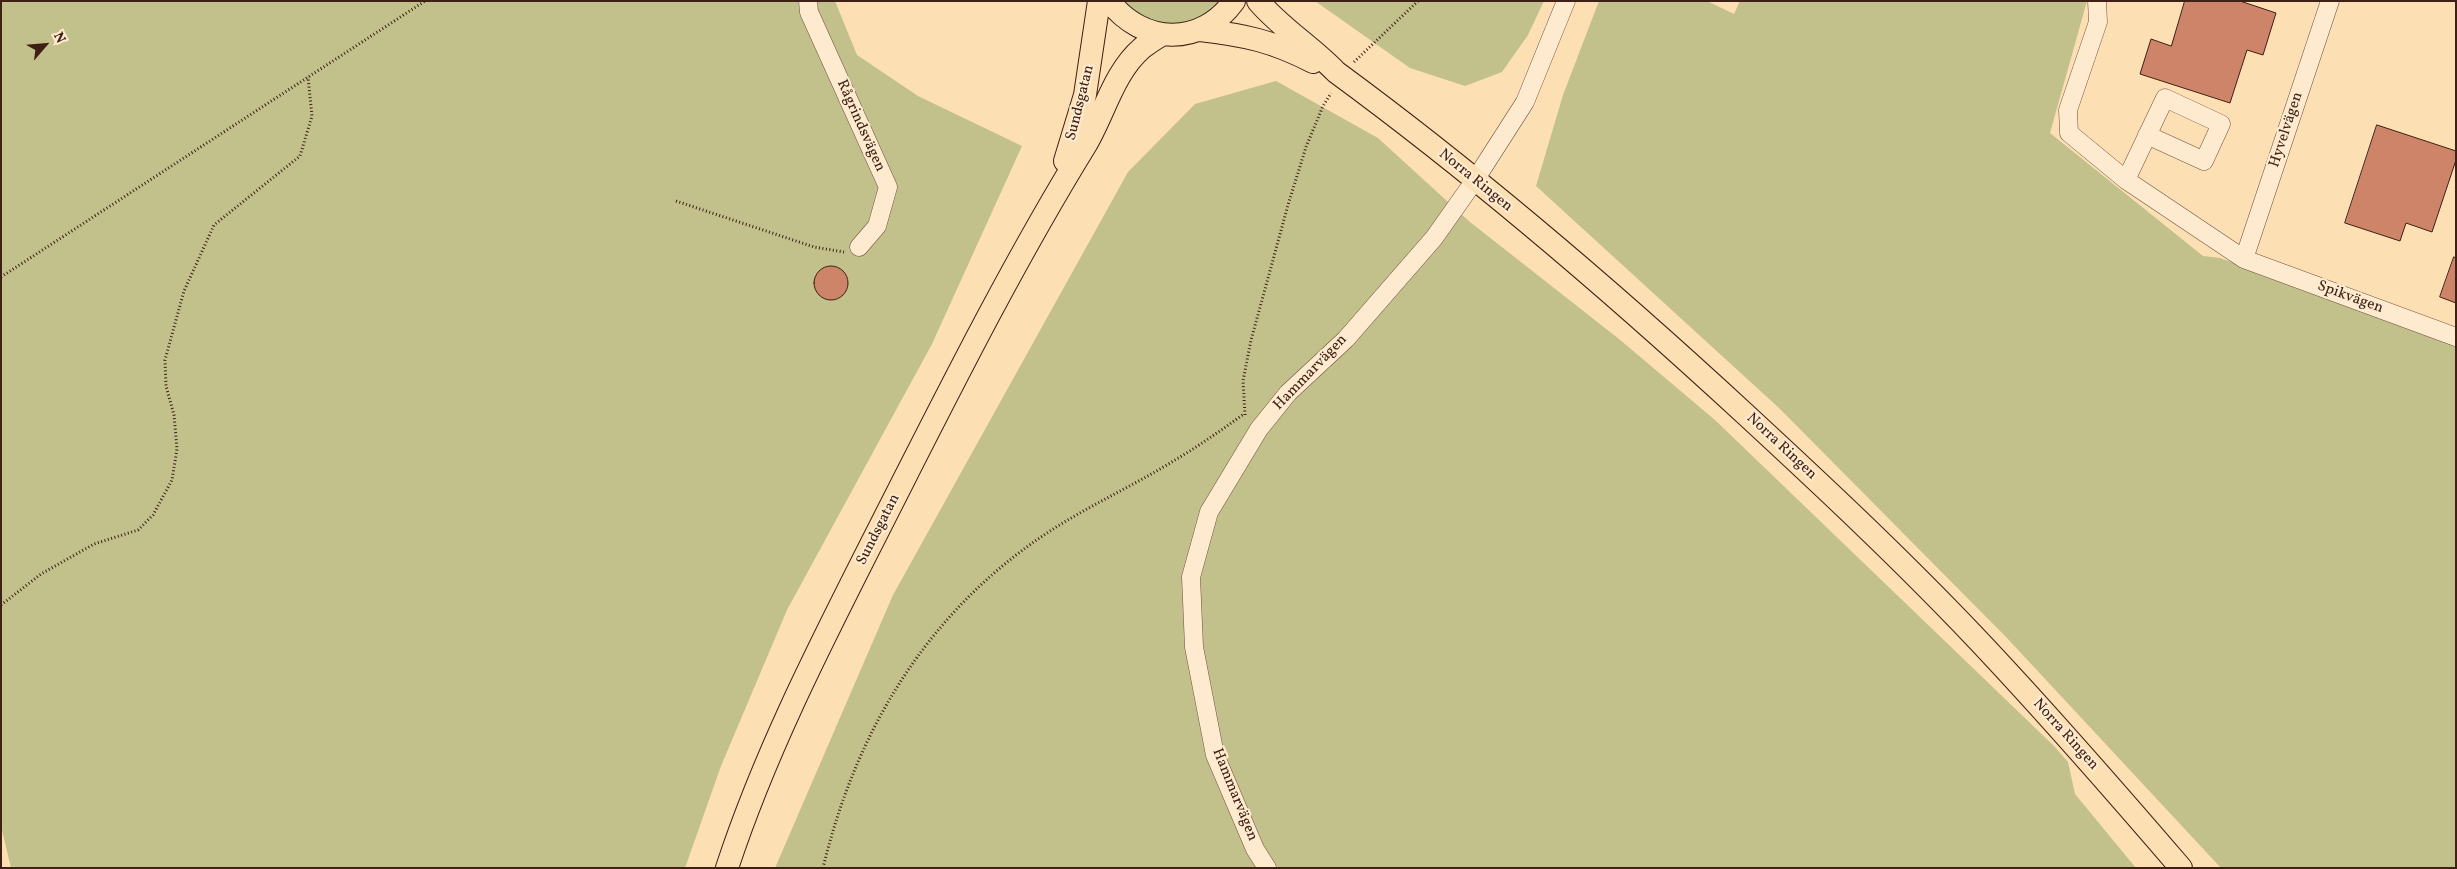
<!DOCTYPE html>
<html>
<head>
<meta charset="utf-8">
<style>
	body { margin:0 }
	#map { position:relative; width:2457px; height:869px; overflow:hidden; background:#fddfb4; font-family:Vollkorn,serif }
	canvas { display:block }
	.frame { position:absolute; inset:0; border:2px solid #3e2015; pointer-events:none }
	.north { position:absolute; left:20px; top:20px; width:50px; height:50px; -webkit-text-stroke:4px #feeace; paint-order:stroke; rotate:63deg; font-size:14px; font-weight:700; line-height:20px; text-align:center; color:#3e2015 }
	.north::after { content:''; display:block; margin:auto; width:18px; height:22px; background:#3e2015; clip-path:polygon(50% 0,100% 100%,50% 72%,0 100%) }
</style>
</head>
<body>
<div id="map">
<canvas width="2457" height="869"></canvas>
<div class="frame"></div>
<div class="north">N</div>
</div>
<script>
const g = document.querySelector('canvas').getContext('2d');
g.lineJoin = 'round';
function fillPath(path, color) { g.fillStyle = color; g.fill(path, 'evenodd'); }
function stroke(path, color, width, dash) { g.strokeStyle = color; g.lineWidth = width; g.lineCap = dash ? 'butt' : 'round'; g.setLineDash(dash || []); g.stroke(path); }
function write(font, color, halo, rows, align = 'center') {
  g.font = font + ' Vollkorn,serif'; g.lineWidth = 4.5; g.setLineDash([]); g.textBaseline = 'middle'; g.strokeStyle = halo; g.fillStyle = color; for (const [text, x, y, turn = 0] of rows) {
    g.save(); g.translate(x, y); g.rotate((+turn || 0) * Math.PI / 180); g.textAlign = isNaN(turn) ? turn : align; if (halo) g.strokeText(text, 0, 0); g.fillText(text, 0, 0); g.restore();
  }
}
const green = new Path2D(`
	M 1,1 L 835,1 L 857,55 L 918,96 L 1022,146 L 932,344 L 787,610 L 721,766 L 685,868 L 11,868 L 1,826 Z
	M 1123,1 L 1222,1 C 1198,20 1179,32 1148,20 C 1139,17 1130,7 1123,1 Z
	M 1315,1 L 1544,1 L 1528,35 L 1502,72 L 1465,86 L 1410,68 Z
	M 1599,1 L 1707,1 L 1734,14 L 1740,1 L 2087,1 L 2050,133 L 2203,256 L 2220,258 L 2456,343 L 2456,868 L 2221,868 L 2006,637 L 1779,408 L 1536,186 L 1563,95 Z
	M 1276,81 L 1378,138 L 1470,222 L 1619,339 L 1715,420 L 2054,746 L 2068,762 L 2075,794 L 2136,868 L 775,868 L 893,595 L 1128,172 L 1195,104 Z`);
const building = new Path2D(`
	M 2185,1 L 2240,1 L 2276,13 L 2263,55 L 2247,50 L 2230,103 L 2140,74 L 2151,39 L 2171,46 Z
	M 2377,125 L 2456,151 L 2456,160 L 2432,232 L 2406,223 L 2400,241 L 2345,223 Z
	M 2454,257 L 2456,258 L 2456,303 L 2440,297 Z
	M814 283a17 17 0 1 1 34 0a17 17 0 1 1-34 0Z`);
const path = new Path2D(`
	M 1354,62 L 1418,1
	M 676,201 L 814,247 L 844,252
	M 1,277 L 425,1
	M 1245,415 L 1243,381 L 1251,340 L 1288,205 L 1306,147 L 1323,106 L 1331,93
	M 1,605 L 41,574 L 94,544 L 138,530 L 153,515 L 172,480 L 177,449 L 174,415 L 166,386 L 165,360 L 184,291 L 214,225 L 300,156 L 312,116 L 308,77
	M 823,868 C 856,731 927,612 1047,533 C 1088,506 1133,486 1175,460 C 1199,446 1221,430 1244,414`);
const minor = new Path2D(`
	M 808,1 L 809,12 L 888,187 L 877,226 L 859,247
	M 2097,1 L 2098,22 L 2068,110 L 2069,133 L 2126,180 L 2244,259 L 2456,337
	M 2126,180 L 2165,98 L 2221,124 L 2204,161 L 2147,135
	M 2244,259 L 2330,1
	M 1267,868 L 1255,849 L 1215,755 L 1194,647 L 1191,577 L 1209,512 L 1259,429 L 1288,393 L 1346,339 L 1434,238 L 1475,180 L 1525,102 L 1566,1`);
const major = new Path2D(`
	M 1109,1 C 1143,45 1201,47 1234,1
	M 1258,1 C 1281,28 1312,47 1336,72 C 1479,177 1614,293 1744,413 C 1823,486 1901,559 1975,637 C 2046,712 2114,790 2181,868
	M 1200,30 C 1244,35 1273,41 1313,62
	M 1065,161 L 1085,95 L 1099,1
	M 727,868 C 768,743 830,626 889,509 C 951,387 1013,263 1085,146 C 1104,115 1113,73 1142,48 C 1148,43 1155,39 1161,35`);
const streetNames = [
	["Sundsgatan",1081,103,-76],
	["Rågrindsvägen",860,126,66],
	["Hyvelvägen",2287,130,-72],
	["Norra Ringen",1475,181,39],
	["Spikvägen",2350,298,20],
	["Hammarvägen",1311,373,-46],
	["Norra Ringen",1781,447,43],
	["Sundsgatan",879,530,-63],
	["Norra Ringen",2065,735,48],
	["Hammarvägen",1234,795,68]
];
fillPath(green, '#c2c18b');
fillPath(building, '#ce8468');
stroke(building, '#3e2015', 1);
stroke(minor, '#6e503d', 19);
stroke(major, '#3e2015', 24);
stroke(path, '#3e2015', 3, [1, 2.5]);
stroke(minor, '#feeace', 18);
stroke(major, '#fddfb4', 22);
write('15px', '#3e2015', '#feeace', streetNames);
</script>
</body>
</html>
